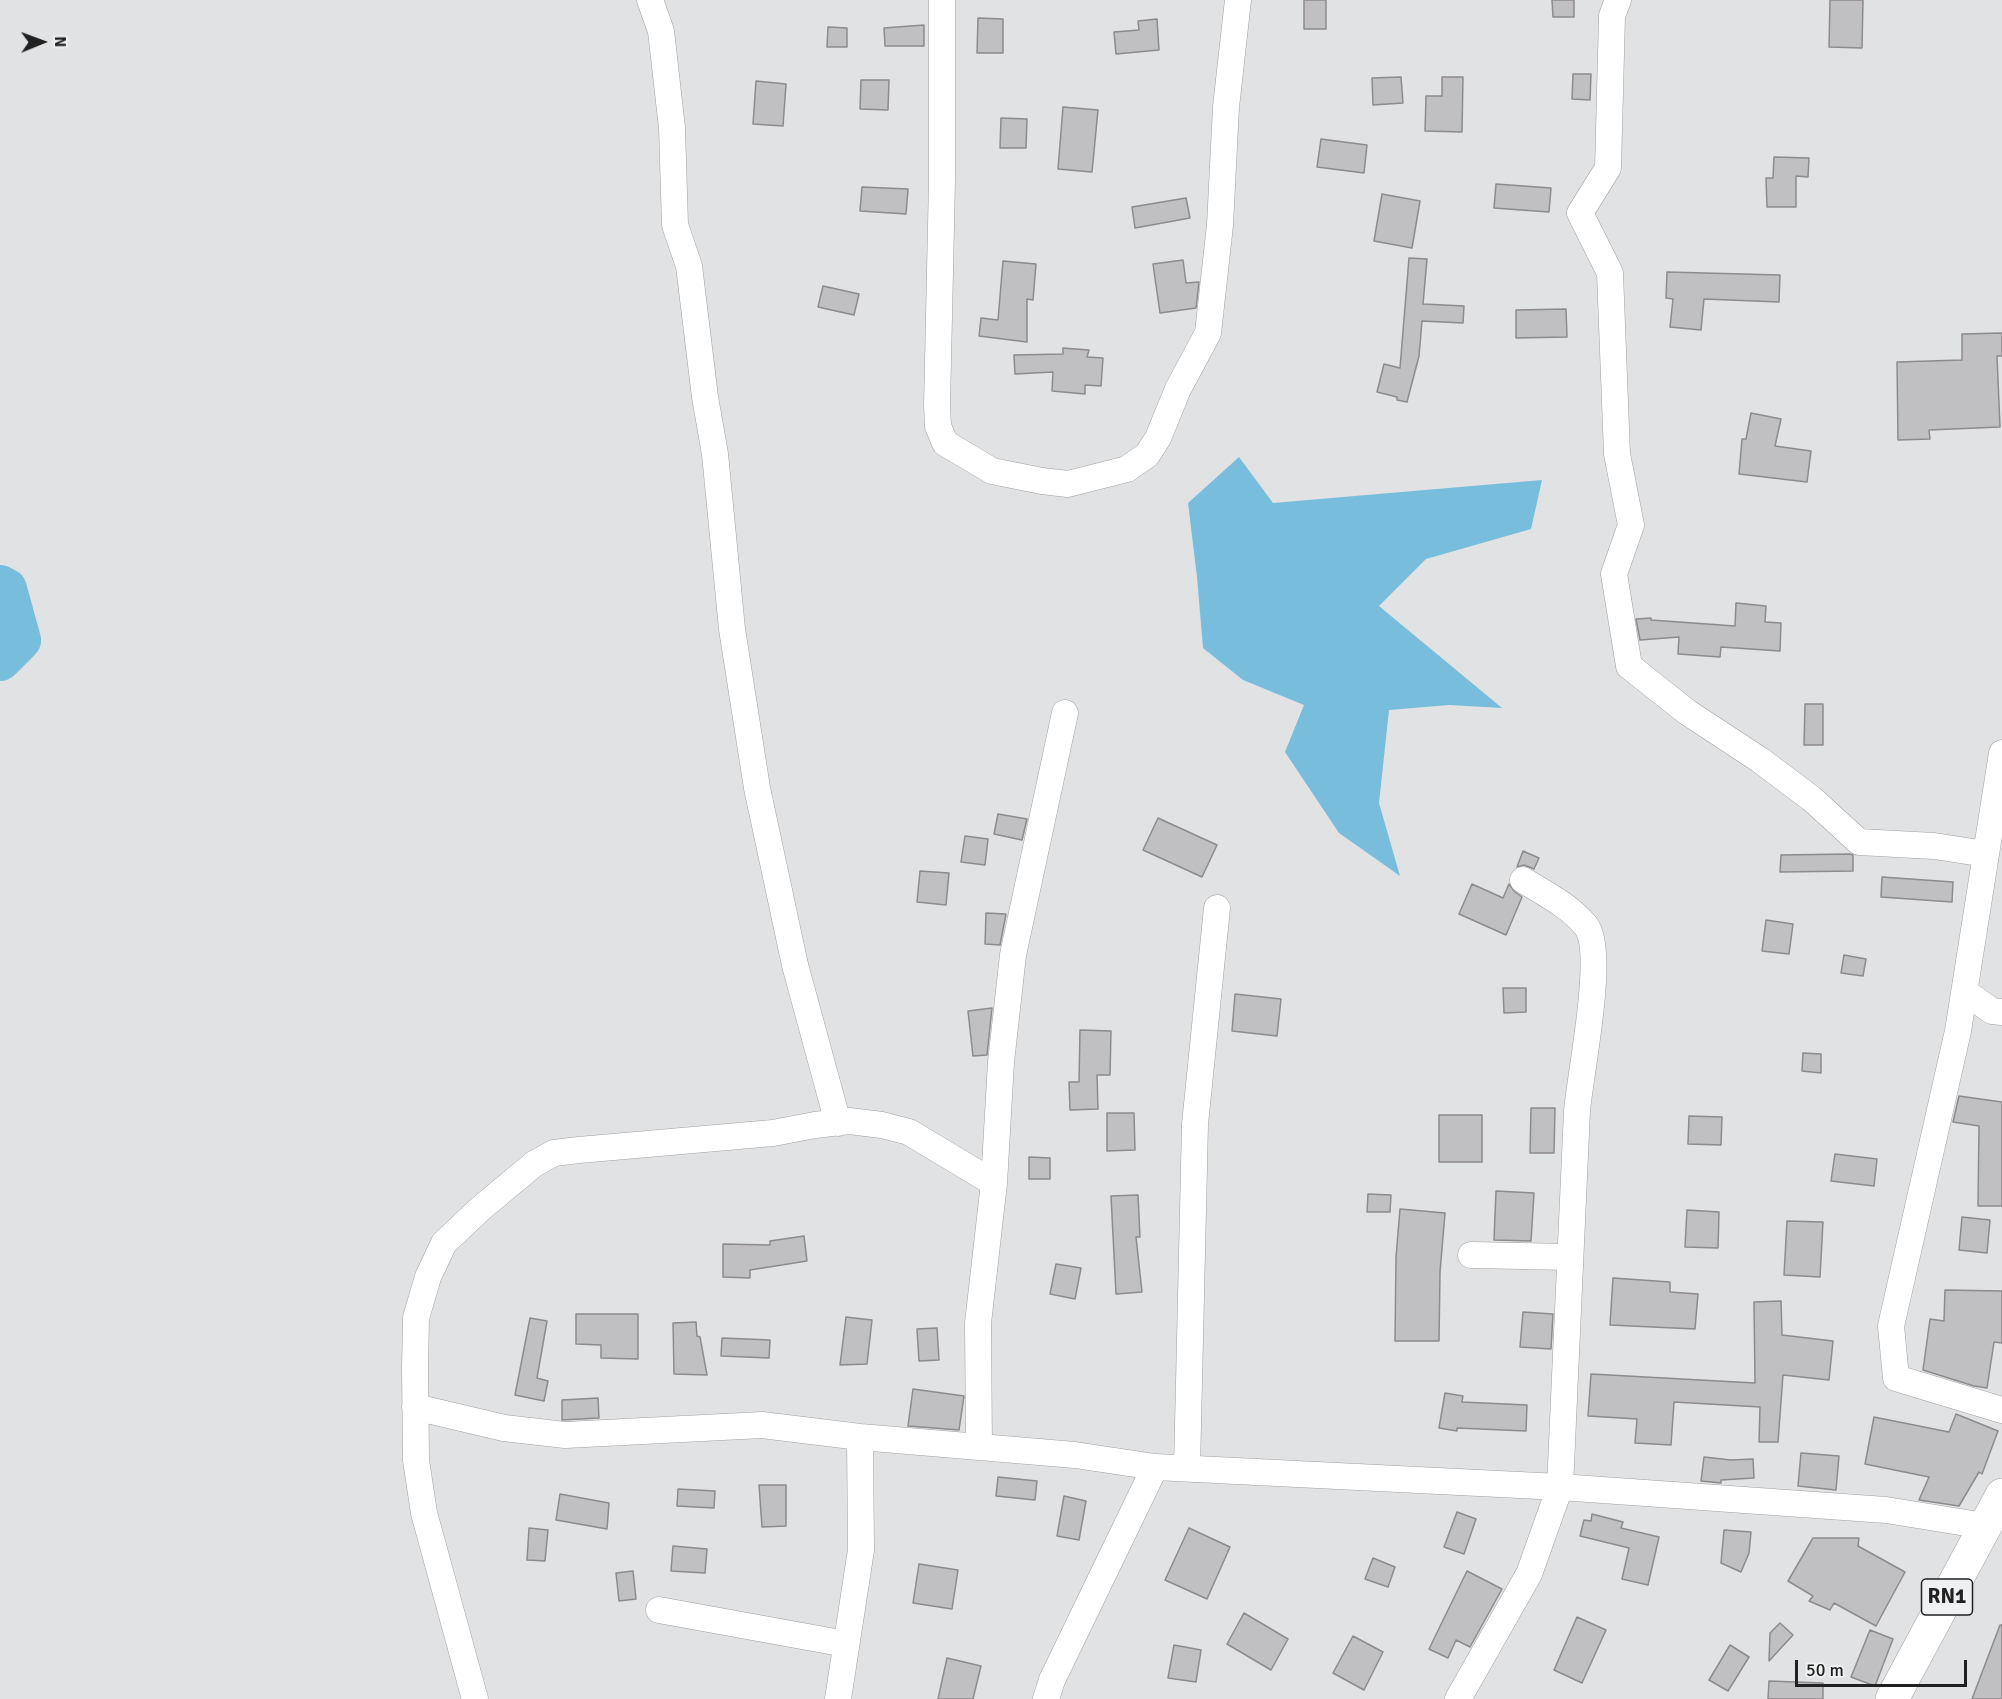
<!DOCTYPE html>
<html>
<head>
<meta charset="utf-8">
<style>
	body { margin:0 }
	#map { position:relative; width:2002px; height:1699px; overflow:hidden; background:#e1e2e4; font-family:Signika,sans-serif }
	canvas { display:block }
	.north { position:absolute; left:12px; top:12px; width:60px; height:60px; -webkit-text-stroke:4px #eff0f1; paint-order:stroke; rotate:89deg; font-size:16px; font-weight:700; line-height:24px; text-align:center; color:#212122 }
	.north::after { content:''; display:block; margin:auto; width:21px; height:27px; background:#212122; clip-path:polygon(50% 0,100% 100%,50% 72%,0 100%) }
	.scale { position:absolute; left:1795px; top:1660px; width:172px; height:27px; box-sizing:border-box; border:3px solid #212122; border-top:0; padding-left:8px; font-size:18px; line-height:21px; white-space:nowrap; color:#212122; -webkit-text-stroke:4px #eff0f1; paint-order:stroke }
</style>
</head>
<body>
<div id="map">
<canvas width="2002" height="1699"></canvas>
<div class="north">N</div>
<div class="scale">50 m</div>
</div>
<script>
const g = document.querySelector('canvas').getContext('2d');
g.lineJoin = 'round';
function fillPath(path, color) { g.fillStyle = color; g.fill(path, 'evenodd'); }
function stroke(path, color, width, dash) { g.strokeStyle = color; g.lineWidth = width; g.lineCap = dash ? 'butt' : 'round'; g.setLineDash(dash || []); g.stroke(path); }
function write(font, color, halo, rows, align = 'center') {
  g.font = font + ' Signika,sans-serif'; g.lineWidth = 5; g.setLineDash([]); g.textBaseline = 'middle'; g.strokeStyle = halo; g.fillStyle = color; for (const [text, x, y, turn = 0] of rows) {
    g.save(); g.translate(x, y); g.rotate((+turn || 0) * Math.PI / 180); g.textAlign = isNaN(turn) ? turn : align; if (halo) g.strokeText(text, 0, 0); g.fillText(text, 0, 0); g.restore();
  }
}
const water = new Path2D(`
	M 1239,457 L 1273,503 L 1542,480 L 1531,529 L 1426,559 L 1379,606 L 1502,708 L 1449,705 L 1389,710 L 1379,803 L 1400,876 L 1339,833 L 1285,752 L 1304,705 L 1243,680 L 1203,648 L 1197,577 L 1188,503 Z`);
const river = new Path2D(`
	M 0,586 L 6,589 L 20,640 L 0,660`);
const building = new Path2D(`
	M 1304,0 L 1326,0 L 1326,29 L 1304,29 Z
	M 1552,0 L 1574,0 L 1574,17 L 1553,17 Z
	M 1830,0 L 1863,0 L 1862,48 L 1829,47 Z
	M 978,18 L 1003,19 L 1003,53 L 977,53 Z
	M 1157,19 L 1159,50 L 1116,54 L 1114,32 L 1139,30 L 1138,21 Z
	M 924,25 L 924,46 L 885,46 L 884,28 Z
	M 828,27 L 847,28 L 847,47 L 827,47 Z
	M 1573,74 L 1591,74 L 1590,100 L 1572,99 Z
	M 1401,77 L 1403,103 L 1373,105 L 1372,78 Z
	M 1442,77 L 1463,77 L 1462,132 L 1425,131 L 1426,96 L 1442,96 Z
	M 861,80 L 889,80 L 888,110 L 860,109 Z
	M 756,81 L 786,84 L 783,126 L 753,124 Z
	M 1063,107 L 1098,110 L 1092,172 L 1058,169 Z
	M 1001,118 L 1027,119 L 1026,148 L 1000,148 Z
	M 1321,139 L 1367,145 L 1364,173 L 1317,167 Z
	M 1774,157 L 1809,158 L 1808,177 L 1796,176 L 1796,207 L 1767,207 L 1766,178 L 1773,178 Z
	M 1496,184 L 1551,188 L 1549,212 L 1494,208 Z
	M 862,187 L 908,189 L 906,214 L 860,211 Z
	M 1382,194 L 1420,201 L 1412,248 L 1374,241 Z
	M 1186,198 L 1190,218 L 1135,228 L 1132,207 Z
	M 1409,258 L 1427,259 L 1423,304 L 1464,306 L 1463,323 L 1422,321 L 1419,356 L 1407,402 L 1397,400 L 1397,397 L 1377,392 L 1384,364 L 1400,368 Z
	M 1183,260 L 1186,283 L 1199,282 L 1196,308 L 1160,313 L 1153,264 Z
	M 1003,261 L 1036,264 L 1033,300 L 1027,299 L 1027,342 L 979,336 L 981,318 L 998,320 Z
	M 1667,272 L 1780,275 L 1779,302 L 1704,299 L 1701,330 L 1670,327 L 1673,299 L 1666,298 Z
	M 823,286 L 859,294 L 854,315 L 818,307 Z
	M 1566,309 L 1567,337 L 1516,338 L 1516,310 Z
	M 2002,333 L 2002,356 L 1997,356 L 2000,427 L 1929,430 L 1930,439 L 1898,440 L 1897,362 L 1962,360 L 1962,334 Z
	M 1063,348 L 1089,350 L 1087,357 L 1103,358 L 1101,386 L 1085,385 L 1085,394 L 1052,391 L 1053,372 L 1015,374 L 1014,355 L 1063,354 Z
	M 1751,413 L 1781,419 L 1775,446 L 1811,451 L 1807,482 L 1739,474 L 1742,439 L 1746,439 Z
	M 1736,603 L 1766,606 L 1765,622 L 1781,623 L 1780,651 L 1721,647 L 1720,657 L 1678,654 L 1679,637 L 1640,640 L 1636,619 L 1651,618 L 1651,620 L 1735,626 Z
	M 1805,704 L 1823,704 L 1823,745 L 1804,745 Z
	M 998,814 L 1027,819 L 1022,840 L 994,834 Z
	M 1158,818 L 1217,845 L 1202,877 L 1143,850 Z
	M 965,836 L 988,839 L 985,865 L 961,862 Z
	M 1523,851 L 1539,858 L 1534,869 L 1524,865 L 1517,867 Z
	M 1850,854 L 1853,855 L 1853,871 L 1780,872 L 1781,855 Z
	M 920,871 L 949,873 L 946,905 L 917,902 Z
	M 1882,877 L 1953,882 L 1952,902 L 1881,897 Z
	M 1472,884 L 1503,898 L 1509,884 L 1515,892 L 1522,897 L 1506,935 L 1459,914 Z
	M 986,913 L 1006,914 L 1000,945 L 985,944 Z
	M 1766,920 L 1793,924 L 1789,954 L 1762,951 Z
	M 1844,955 L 1866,959 L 1863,976 L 1841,973 Z
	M 1503,988 L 1526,988 L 1526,1012 L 1504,1013 Z
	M 1235,994 L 1281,999 L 1277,1036 L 1232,1031 Z
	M 992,1008 L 987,1055 L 973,1056 L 968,1011 Z
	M 1080,1030 L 1111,1031 L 1110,1075 L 1097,1075 L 1098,1109 L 1070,1110 L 1069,1082 L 1079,1082 Z
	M 1803,1053 L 1821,1054 L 1821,1073 L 1802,1071 Z
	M 1959,1096 L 2002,1102 L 2002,1206 L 1978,1206 L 1979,1126 L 1953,1122 Z
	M 1531,1108 L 1555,1108 L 1554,1153 L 1530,1153 Z
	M 1107,1113 L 1134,1113 L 1135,1150 L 1107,1151 Z
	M 1439,1115 L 1482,1115 L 1482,1162 L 1439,1162 Z
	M 1689,1116 L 1722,1117 L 1721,1145 L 1688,1144 Z
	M 1835,1154 L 1877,1159 L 1874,1186 L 1831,1181 Z
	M 1029,1157 L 1050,1158 L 1050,1179 L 1029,1179 Z
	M 1496,1191 L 1534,1193 L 1531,1241 L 1494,1240 Z
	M 1368,1194 L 1391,1195 L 1390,1212 L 1367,1212 Z
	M 1138,1195 L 1140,1237 L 1136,1237 L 1142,1292 L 1116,1294 L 1111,1196 Z
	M 1400,1209 L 1445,1213 L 1440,1272 L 1439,1341 L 1395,1341 L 1396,1257 Z
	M 1687,1210 L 1719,1212 L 1718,1248 L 1685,1247 Z
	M 1962,1217 L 1990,1220 L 1987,1253 L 1959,1250 Z
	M 1787,1221 L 1823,1222 L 1820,1277 L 1784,1275 Z
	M 804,1236 L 807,1261 L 750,1270 L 750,1278 L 723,1277 L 723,1244 L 770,1245 L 770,1241 Z
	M 1056,1264 L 1081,1268 L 1075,1299 L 1050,1294 Z
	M 1613,1278 L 1670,1282 L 1670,1292 L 1698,1294 L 1695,1329 L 1610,1325 Z
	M 1945,1290 L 2002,1291 L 2002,1343 L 1994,1342 L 1987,1388 L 1974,1386 L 1923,1370 L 1930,1319 L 1944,1321 Z
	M 1781,1301 L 1782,1335 L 1833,1341 L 1829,1380 L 1783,1375 L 1778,1442 L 1759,1442 L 1760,1407 L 1674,1402 L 1671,1445 L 1635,1443 L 1637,1419 L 1588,1416 L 1591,1374 L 1755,1383 L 1754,1302 Z
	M 1523,1312 L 1553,1314 L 1551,1349 L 1520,1347 Z
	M 576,1314 L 638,1314 L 638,1359 L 601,1358 L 601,1345 L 576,1344 Z
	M 846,1317 L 872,1320 L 867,1364 L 840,1365 Z
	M 530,1318 L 547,1321 L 537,1378 L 548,1381 L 544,1401 L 515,1395 Z
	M 696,1322 L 697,1336 L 700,1337 L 707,1375 L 674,1374 L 673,1323 Z
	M 937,1328 L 939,1360 L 919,1361 L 917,1329 Z
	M 722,1338 L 770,1340 L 769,1358 L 721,1356 Z
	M 913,1389 L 964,1396 L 959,1430 L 908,1426 Z
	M 1445,1393 L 1463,1396 L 1462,1402 L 1527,1405 L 1526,1431 L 1457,1428 L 1457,1431 L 1439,1428 Z
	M 598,1398 L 599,1418 L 562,1420 L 562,1400 Z
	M 1956,1414 L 1998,1431 L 1982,1474 L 1979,1472 L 1959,1506 L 1919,1500 L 1929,1477 L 1865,1464 L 1874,1417 L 1949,1432 Z
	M 1801,1453 L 1839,1456 L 1836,1490 L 1798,1486 Z
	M 1704,1457 L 1731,1460 L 1753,1459 L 1754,1478 L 1721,1480 L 1721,1483 L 1701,1481 Z
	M 998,1477 L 1037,1481 L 1035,1500 L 996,1496 Z
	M 759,1485 L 786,1485 L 786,1526 L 762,1527 Z
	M 678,1489 L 715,1491 L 714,1508 L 677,1506 Z
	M 560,1494 L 609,1503 L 607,1529 L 556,1520 Z
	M 1064,1496 L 1086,1501 L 1079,1540 L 1057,1536 Z
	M 1457,1512 L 1476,1519 L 1464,1554 L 1444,1547 Z
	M 1592,1514 L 1623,1522 L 1621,1528 L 1659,1537 L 1648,1585 L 1622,1579 L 1629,1548 L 1580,1536 L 1584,1520 L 1591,1521 Z
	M 529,1528 L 548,1530 L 545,1561 L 527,1560 Z
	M 1189,1528 L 1230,1547 L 1207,1599 L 1165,1580 Z
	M 1724,1530 L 1751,1532 L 1749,1553 L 1741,1572 L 1721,1563 Z
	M 1813,1538 L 1859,1538 L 1858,1546 L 1905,1572 L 1876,1626 L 1834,1603 L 1830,1610 L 1809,1601 L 1813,1596 L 1788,1581 Z
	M 673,1546 L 707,1549 L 705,1573 L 671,1571 Z
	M 1373,1558 L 1395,1567 L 1388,1587 L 1365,1579 Z
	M 919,1564 L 958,1570 L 952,1609 L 913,1603 Z
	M 633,1571 L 636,1599 L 619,1601 L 616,1573 Z
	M 1467,1571 L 1502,1589 L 1470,1647 L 1456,1640 L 1448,1658 L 1429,1649 Z
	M 1244,1613 L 1288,1639 L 1271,1670 L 1227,1644 Z
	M 1577,1617 L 1606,1630 L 1582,1683 L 1554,1670 Z
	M 1780,1623 L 1793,1635 L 1769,1661 L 1770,1633 Z
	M 2000,1625 L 2002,1625 L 2002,1699 L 1972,1699 Z
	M 1870,1630 L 1893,1639 L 1875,1686 L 1851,1677 Z
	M 1353,1636 L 1383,1652 L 1364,1690 L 1333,1673 Z
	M 1174,1645 L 1201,1650 L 1196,1682 L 1168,1678 Z
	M 1730,1645 L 1749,1657 L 1728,1691 L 1709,1680 Z
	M 947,1658 L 981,1666 L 973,1699 L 938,1699 Z
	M 1769,1681 L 1823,1683 L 1823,1699 L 1768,1699 Z`);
const minor = new Path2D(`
	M 650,0 L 661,31 L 672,128 L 675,225 L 689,266 L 705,397 L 715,454 L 732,629 L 757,788 L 795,965 L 838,1123
	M 942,0 L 942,181 L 937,406 L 938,426 L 945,443 L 992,471 L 1042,481 L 1068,484 L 1127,469 L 1147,455 L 1158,438 L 1178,389 L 1208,333 L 1220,225 L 1226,107 L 1238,0
	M 1618,0 L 1612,16 L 1608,168 L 1580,213 L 1610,273 L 1617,454 L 1631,525 L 1614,574 L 1629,666 L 1687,712 L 1760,760 L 1812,799 L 1859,842 L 1934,846 L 1986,854
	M 2002,753 L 1958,1031 L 1891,1326 L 1896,1378 L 2002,1410
	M 1965,992 L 1992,1011 L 2002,1012
	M 1471,1255 L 1570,1257
	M 415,1407 L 504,1428 L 565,1435 L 762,1425 L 860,1437 L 1075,1455 L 1155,1467 L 1560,1487 L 1886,1510 L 1985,1526
	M 979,1447 L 978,1323 L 994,1183 L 1001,1062 L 1013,955 L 1065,713
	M 1187,1468 L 1195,1124 L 1217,908
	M 659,1610 L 846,1644
	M 475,1699 L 424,1513 L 416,1460 L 415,1368 L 416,1318 L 428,1277 L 444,1243 L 480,1209 L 534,1164 L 554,1153 L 579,1150 L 773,1133 L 815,1125 L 849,1121 L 882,1125 L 909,1132 L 994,1183
	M 838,1699 L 861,1550 L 860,1437
	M 1046,1699 L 1052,1680 L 1155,1467
	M 1458,1699 L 1529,1574 L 1560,1487 L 1577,1111 C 1580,1074 1606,952 1586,926 C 1570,906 1544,893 1523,880`);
const highway = new Path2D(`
	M 1892,1699 L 2002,1495`);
const shields = [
	[1947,1597,51]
];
const shieldNames = [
	["RN1",1947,1597]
];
fillPath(water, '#78bedc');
stroke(river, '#78bedc', 42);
fillPath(building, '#c0bfc1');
stroke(building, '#8c8b8d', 1.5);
stroke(minor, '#a0a0a2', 27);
stroke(highway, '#a0a0a2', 34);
stroke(minor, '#fff', 26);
stroke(highway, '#fff', 33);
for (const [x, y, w] of shields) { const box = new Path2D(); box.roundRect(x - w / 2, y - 18, w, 36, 4.5); g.fillStyle = '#eff0f1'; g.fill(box); stroke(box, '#212122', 1.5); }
write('bold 21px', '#212122', null, shieldNames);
</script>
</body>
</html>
